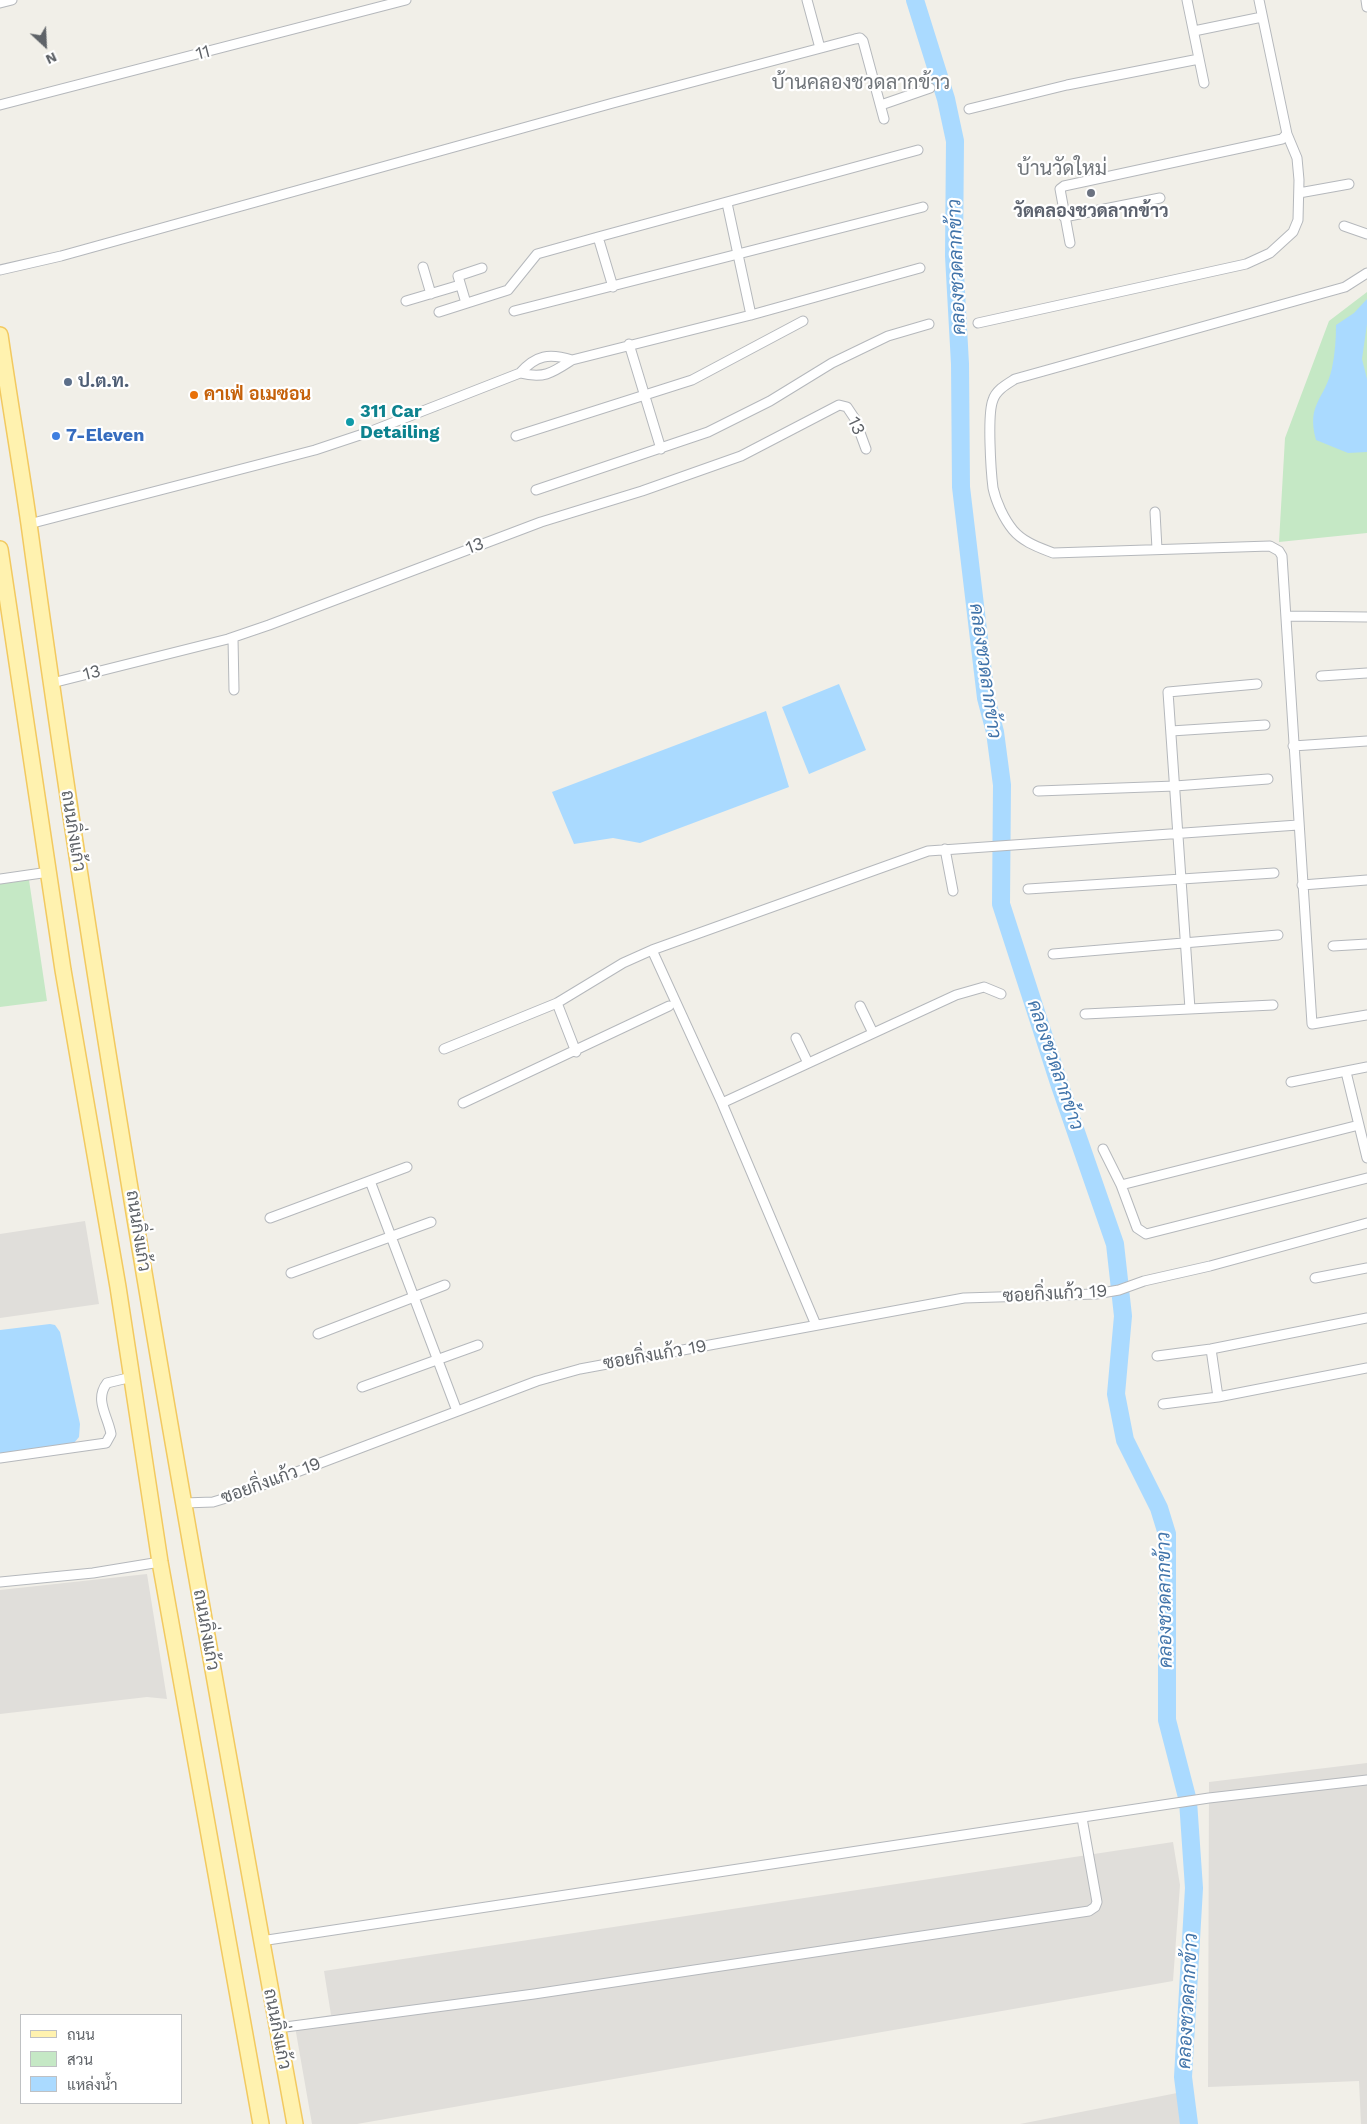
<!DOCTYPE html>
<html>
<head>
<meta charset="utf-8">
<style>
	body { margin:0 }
	#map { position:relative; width:1367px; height:2124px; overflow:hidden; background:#f1efe8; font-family:"Work Sans",Sarabun,sans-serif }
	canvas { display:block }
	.legend { position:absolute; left:20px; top:2014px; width:162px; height:90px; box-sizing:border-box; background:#fff; border:1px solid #bfc1c3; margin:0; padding:6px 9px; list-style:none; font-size:15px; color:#5f6368 }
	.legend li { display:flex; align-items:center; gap:10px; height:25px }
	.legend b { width:25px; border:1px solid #bfc1c3 }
	.north { position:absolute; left:20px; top:20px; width:50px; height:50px; -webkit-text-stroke:4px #fff; paint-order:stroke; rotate:155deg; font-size:14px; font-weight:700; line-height:20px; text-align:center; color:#5f6368 }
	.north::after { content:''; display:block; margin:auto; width:18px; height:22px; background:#5f6368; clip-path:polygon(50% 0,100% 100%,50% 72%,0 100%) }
</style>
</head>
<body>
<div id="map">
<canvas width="1367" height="2124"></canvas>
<ul class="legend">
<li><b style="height:6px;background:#fff2af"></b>ถนน</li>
<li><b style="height:14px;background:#c5e8c5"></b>สวน</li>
<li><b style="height:14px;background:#aadaff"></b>แหล่งน้ำ</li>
</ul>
<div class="north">N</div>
</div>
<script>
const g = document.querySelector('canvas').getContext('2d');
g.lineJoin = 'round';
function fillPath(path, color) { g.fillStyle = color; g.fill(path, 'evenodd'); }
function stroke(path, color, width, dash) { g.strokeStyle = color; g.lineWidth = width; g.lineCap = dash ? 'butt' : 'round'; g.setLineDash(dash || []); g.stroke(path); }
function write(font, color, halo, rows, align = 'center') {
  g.font = font + ' "Work Sans",Sarabun,sans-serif'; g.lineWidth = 4.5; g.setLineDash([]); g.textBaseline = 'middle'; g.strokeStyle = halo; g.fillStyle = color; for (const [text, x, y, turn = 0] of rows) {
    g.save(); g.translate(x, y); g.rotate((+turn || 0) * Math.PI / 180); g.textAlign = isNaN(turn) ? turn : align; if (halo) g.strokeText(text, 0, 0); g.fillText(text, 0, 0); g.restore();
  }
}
const industrial = new Path2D(`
	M 85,1221 L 99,1304 L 0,1318 L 0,1234 Z
	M 147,1574 L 167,1699 L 147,1697 L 0,1714 L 0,1590 Z
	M 1367,1763 L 1367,2124 L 1361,2124 L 1359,2081 L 1208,2087 L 1209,1782 Z
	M 1173,1842 L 1180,1885 L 1173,1981 L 357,2124 L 312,2124 L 294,2021 L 331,2015 L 324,1971 Z
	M 1177,2093 L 1182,2124 L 1020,2124 Z`);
const green = new Path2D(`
	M 1367,292 L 1367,533 L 1279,542 L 1285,438 L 1329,321 Z
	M 29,880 L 47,1001 L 0,1007 L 0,884 Z`);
const water = new Path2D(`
	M 1367,299 L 1367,324 L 1362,359 L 1367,379 L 1367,452 L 1348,453 L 1316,440 C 1306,403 1325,400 1332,368 C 1335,354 1336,339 1336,325 L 1354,313 Z
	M 839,684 L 866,750 L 809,774 L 782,707 Z
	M 766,711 L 789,787 L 640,843 L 613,838 L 574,844 L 552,792 Z
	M 50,1324 L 55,1325 L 60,1332 L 80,1424 L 79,1437 L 74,1443 L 0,1454 L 0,1330 Z`);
const river = new Path2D(`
	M 915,0 L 946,99 L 955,141 L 954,256 L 960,364 L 961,487 L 986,698 L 995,732 L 1002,785 L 1001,904 L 1059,1083 L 1115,1244 L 1123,1316 L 1116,1394 L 1125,1440 L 1159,1508 L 1167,1534 L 1167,1720 L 1188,1801 L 1194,1888 L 1183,2077 L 1189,2124`);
const minor = new Path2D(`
	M 807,0 L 820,48
	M 1187,0 L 1204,83
	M 1366,0 L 1367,7
	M 0,3 L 12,0
	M 1194,31 L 1262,17
	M 0,105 L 406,0
	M 881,105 L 930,88
	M 969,109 L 1067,85 L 1199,59
	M 1299,193 L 1349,184
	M 727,203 L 751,315
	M 1064,217 L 1160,198
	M 1344,226 L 1367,234
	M 598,237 L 918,150
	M 1070,243 L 1060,189 L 1064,186 L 1282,139 L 1287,134
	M 423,267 L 431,294
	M 0,270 L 61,256 L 613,103 L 855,39 L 860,38 L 863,41 L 884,119
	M 1367,273 L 1345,287 L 1015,379 C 1007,384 996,390 993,400 C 987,414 991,472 993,488 C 996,502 1004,519 1013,530 C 1023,542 1038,547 1053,553 L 1270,546 L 1279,551 L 1282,556 L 1312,1024 L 1367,1015
	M 406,301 L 460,285
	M 466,303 L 458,276 L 482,268
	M 514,311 L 923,207
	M 439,312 L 508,290 L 537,254 L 598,237 L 613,287
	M 978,323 L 1246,264 L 1270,253 L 1293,232 L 1298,220 L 1299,180 L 1297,158 L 1287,134 L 1259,0
	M 629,344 L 661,449
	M 520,373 C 544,379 552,373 572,360 L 751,315 L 920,268
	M 516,436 L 692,380 L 803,321
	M 536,490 L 708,432 L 770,401 L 832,363 L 888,336 L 929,324
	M 1155,512 L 1157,549
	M 29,524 L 315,450 L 369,432 L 520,373 C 536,355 549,353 572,360
	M 1287,616 L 1367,617
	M 233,638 L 234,690
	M 1321,676 L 1367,673
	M 52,683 L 228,639 L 269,625 L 541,522 L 642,491 L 741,456 L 839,405 L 847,407 L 855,419 L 866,449
	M 1171,731 L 1265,725
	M 1293,746 L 1367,741
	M 1038,791 L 1175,786 L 1268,779
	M 945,849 L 953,891
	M 0,879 L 49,872
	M 1302,885 L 1367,880
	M 1028,889 L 1274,873
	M 1333,946 L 1367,944
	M 652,950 L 722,1103 L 816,1325
	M 1053,954 L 1278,935
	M 557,1003 L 576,1052
	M 860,1006 L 873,1033
	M 1190,1009 L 1168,692 L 1257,684
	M 1085,1014 L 1273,1005
	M 796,1038 L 808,1063
	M 444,1049 L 557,1003 L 623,963 L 652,950 L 928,851 L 1298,825
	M 1346,1072 L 1367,1158
	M 1291,1082 L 1367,1067
	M 463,1103 L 669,1006
	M 722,1103 L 956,995 L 984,987 L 1001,994
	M 1103,1149 L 1121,1185 L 1137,1228 L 1146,1234 L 1367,1178
	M 370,1181 L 457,1411
	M 1121,1185 L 1359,1125
	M 270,1218 L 407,1167
	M 291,1273 L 431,1222
	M 1315,1278 L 1367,1268
	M 318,1334 L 445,1285
	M 1211,1349 L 1218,1397
	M 1157,1356 L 1211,1349 L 1367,1318
	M 362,1387 L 478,1345
	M 1163,1404 L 1218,1397 L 1367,1368
	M 0,1458 L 106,1443 L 111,1434 C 108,1416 94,1400 107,1383 L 132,1377
	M 184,1503 L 213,1502 L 236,1495 L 537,1381 L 580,1369 L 964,1298 L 1096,1294 L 1119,1290 L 1144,1281 L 1210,1266 L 1367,1223
	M 0,1582 L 93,1573 L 160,1562
	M 261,1941 L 1209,1798 L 1367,1780
	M 278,2028 L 534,1994 L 1089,1911 L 1095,1907 L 1097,1902 L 1082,1818`);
const primary = new Path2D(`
	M 0,335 C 9,398 20,461 29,524 C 102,1060 198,1592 295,2124
	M 0,549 L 63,970 L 118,1287 L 160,1562 L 261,2124`);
const markers = [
	[1091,193,5,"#6b7280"],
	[68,382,5,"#5c6f8a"],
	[194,395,5,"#e8710a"],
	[350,422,5,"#0f9aa8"],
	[56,436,5,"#3f7fe0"]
];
const streetNames = [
	["11",203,53,-14],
	["13",856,426,65],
	["13",475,546,-20],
	["13",92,673,-14],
	["ถนนกิ่งแก้ว",73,831,81],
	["ถนนกิ่งแก้ว",138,1231,81],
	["ซอยกิ่งแก้ว 19",1055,1294,-3],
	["ซอยกิ่งแก้ว 19",655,1355,-10],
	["ซอยกิ่งแก้ว 19",271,1481,-20],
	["ถนนกิ่งแก้ว",206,1630,80],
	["ถนนกิ่งแก้ว",277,2029,79]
];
const worshipNames = [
	["วัดคลองชวดลากข้าว",1091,212]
];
const serviceNames = [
	["ป.ต.ท.",78,382]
];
const foodNames = [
	["คาเฟ่ อเมซอน",204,395]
];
const cultureNames = [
	["311 Car",360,412],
	["Detailing",360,433]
];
const shopNames = [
	["7-Eleven",66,436]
];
const waterNames = [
	["คลองชวดลากข้าว",957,267,-92],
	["คลองชวดลากข้าว",985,671,82],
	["คลองชวดลากข้าว",1055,1065,71],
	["คลองชวดลากข้าว",1165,1600,-91],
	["คลองชวดลากข้าว",1188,2001,-87]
];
const quarterNames = [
	["บ้านคลองชวดลากข้าว",861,83],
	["บ้านวัดใหม่",1062,169]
];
fillPath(industrial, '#e0deda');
fillPath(green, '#c5e8c5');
fillPath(water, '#aadaff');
stroke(river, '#aadaff', 18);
stroke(minor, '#b5b8bc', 11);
stroke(primary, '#f2c960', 18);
stroke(minor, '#fff', 9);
stroke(primary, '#fff2af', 15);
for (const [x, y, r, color] of markers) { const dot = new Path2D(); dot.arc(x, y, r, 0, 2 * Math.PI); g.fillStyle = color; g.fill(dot); stroke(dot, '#fff', 2); }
write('18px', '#5f6368', '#fff', streetNames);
write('bold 18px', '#5b616d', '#fff', worshipNames);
write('bold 18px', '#4e5e75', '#fff', serviceNames, 'left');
write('bold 18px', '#c56008', '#fff', foodNames, 'left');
write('bold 18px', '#0d838f', '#fff', cultureNames, 'left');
write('bold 18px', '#366cbe', '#fff', shopNames, 'left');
write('italic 19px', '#4174aa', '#fff', waterNames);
write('20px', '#70757a', '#fff', quarterNames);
</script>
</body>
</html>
